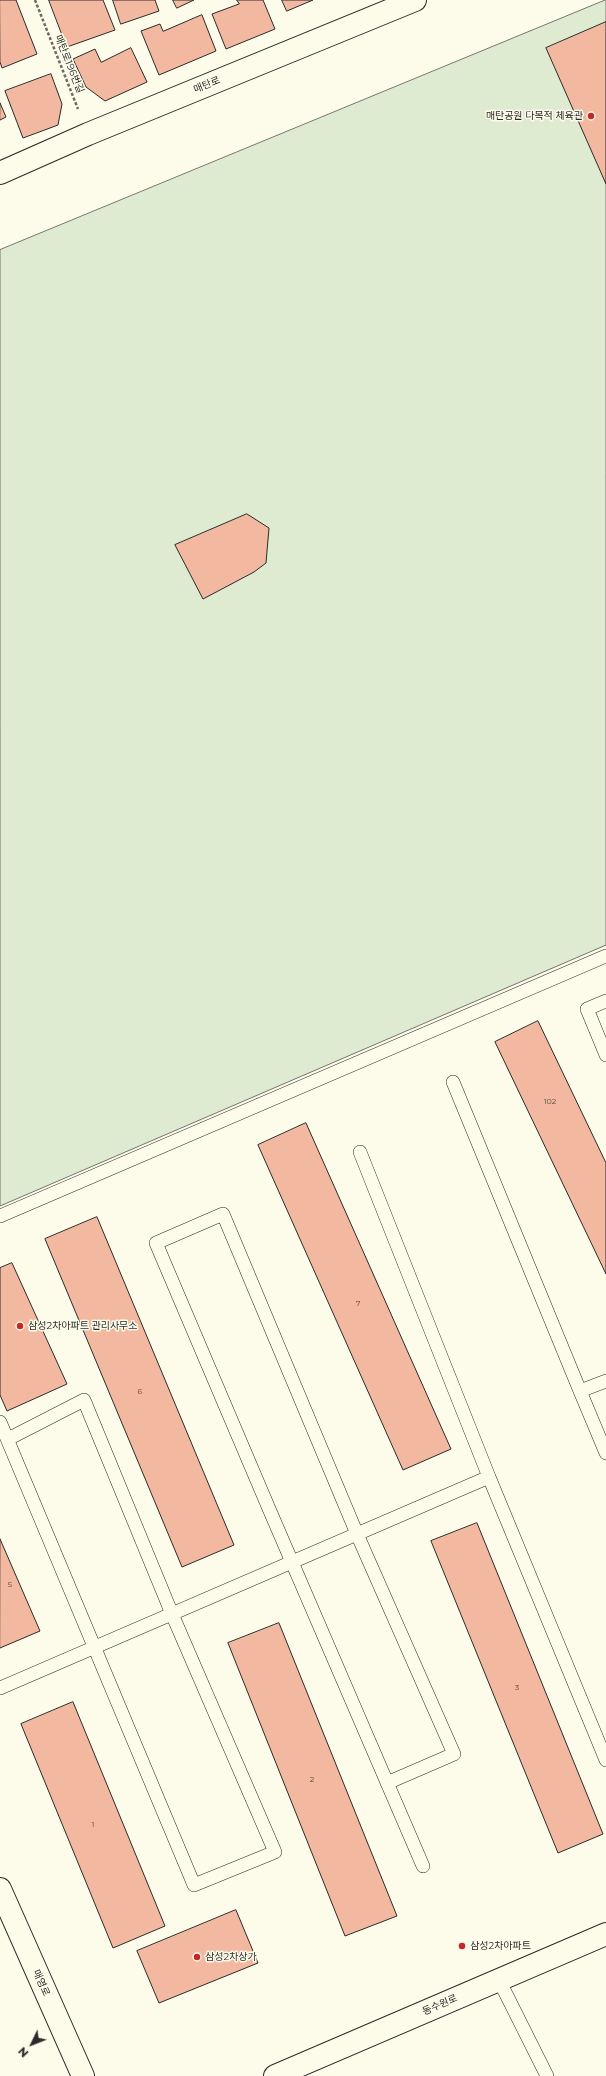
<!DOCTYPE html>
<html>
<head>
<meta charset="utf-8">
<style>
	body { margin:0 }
	#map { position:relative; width:606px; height:2076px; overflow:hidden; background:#fdfbea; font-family:Montserrat,sans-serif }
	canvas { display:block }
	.north { position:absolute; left:12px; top:2024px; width:40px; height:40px; -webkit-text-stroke:3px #fdfbea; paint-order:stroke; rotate:227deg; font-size:11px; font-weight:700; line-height:16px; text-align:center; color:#2b2b2b }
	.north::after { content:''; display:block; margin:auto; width:14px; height:18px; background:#2b2b2b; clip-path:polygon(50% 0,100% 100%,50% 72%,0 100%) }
</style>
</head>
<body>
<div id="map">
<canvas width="606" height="2076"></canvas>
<div class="north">N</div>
</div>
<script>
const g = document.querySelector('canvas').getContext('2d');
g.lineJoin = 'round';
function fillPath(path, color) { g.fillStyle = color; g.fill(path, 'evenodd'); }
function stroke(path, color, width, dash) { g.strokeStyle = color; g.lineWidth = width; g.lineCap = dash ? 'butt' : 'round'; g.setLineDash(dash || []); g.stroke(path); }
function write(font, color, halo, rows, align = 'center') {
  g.font = font + ' Montserrat,"Noto Sans KR",sans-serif'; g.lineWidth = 3; g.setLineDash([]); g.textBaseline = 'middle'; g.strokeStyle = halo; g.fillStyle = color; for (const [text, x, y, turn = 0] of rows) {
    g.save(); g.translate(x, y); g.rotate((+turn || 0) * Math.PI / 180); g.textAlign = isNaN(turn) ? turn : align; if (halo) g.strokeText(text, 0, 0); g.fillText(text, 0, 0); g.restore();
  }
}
const green = new Path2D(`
	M 606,0 L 606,945 L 0,1206 L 0,250 Z`);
const building = new Path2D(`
	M 0,0 L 16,0 L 37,54 L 2,68 L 0,62 Z
	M 49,0 L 103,0 L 115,30 L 67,47 Z
	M 113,0 L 155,0 L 159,11 L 121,24 Z
	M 173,0 L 194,0 L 177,8 Z
	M 237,0 L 263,0 L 275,29 L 226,49 L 212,14 L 239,4 Z
	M 282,0 L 313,0 L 287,11 Z
	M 202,15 L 216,51 L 159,75 L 141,31 L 160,24 L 163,31 Z
	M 606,22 L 606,184 L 546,48 Z
	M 131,48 L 147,82 L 105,101 L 86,87 L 73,59 L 95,49 L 101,62 Z
	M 51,74 L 62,104 L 58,125 L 23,138 L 5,91 Z
	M 0,103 L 6,117 L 0,120 Z
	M 247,514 L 269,528 L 266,563 L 254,572 L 203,599 L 175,545 Z
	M 538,1021 L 606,1163 L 606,1274 L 495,1042 Z
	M 306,1123 L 451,1449 L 403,1470 L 258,1145 Z
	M 97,1217 L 234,1545 L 182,1567 L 45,1239 Z
	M 12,1263 L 67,1384 L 7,1411 L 0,1395 L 0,1268 Z
	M 477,1523 L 603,1834 L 558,1853 L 431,1541 Z
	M 0,1539 L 40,1631 L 0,1648 Z
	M 279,1623 L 397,1916 L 345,1936 L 228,1643 Z
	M 73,1702 L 165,1926 L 113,1948 L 21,1724 Z
	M 236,1910 L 258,1963 L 159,2003 L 137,1951 Z`);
const path = new Path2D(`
	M 35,0 L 78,109`);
const lane = new Path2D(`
	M 606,1001 L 587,1009 L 606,1055
	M 453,1082 L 580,1391
	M 360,1152 L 489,1477
	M 0,1216 L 606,956
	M 606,1381 L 580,1391 L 606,1453
	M 0,1422 L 194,1885 L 275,1852 L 172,1614 L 84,1400 L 8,1439
	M 0,1688 L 489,1477 L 606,1760
	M 387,1783 L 454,1754 L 357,1534 L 223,1214 L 156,1243 C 244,1451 333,1659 423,1866
	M 499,1980 L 547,2076`);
const secondary = new Path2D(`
	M 0,173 L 88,134 L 415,0
	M 0,1889 L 83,2076
	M 275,2076 L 606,1934`);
const markers = [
	[591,116,4,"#c62828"],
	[20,1326,4,"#c62828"],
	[462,1946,4,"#c62828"],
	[197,1957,4,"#c62828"]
];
const numberNames = [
	["102",550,1102],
	["7",358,1304],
	["6",140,1392],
	["5",10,1585],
	["3",517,1688],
	["2",312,1780],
	["1",93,1825]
];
const streetNames = [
	["매탄로196번길",69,64,68],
	["매탄로",207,85,-22],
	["매영로",41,1983,66],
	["동수원로",440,2005,-23]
];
const poiNames = [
	["매탄공원 다목적 체육관",583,116,"right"],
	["삼성2차아파트 관리사무소",28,1326],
	["삼성2차아파트",470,1946],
	["삼성2차상가",205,1957]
];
fillPath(green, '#deebd1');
stroke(green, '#74746e', 1);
fillPath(building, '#f2b8a0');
stroke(building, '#2b2b2b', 1);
stroke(lane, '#2b2b2b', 14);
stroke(secondary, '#2b2b2b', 24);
stroke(path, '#6a6964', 2.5, [3, 2]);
stroke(lane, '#fdfbea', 13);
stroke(secondary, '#fdfbea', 22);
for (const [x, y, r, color] of markers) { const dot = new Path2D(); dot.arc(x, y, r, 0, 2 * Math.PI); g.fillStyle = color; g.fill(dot); stroke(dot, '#fdfbea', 1.5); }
write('8px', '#5d4e48', null, numberNames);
write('10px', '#2b2b2b', '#fdfbea', streetNames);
write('10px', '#2b2b2b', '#fdfbea', poiNames, 'left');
</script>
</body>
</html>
